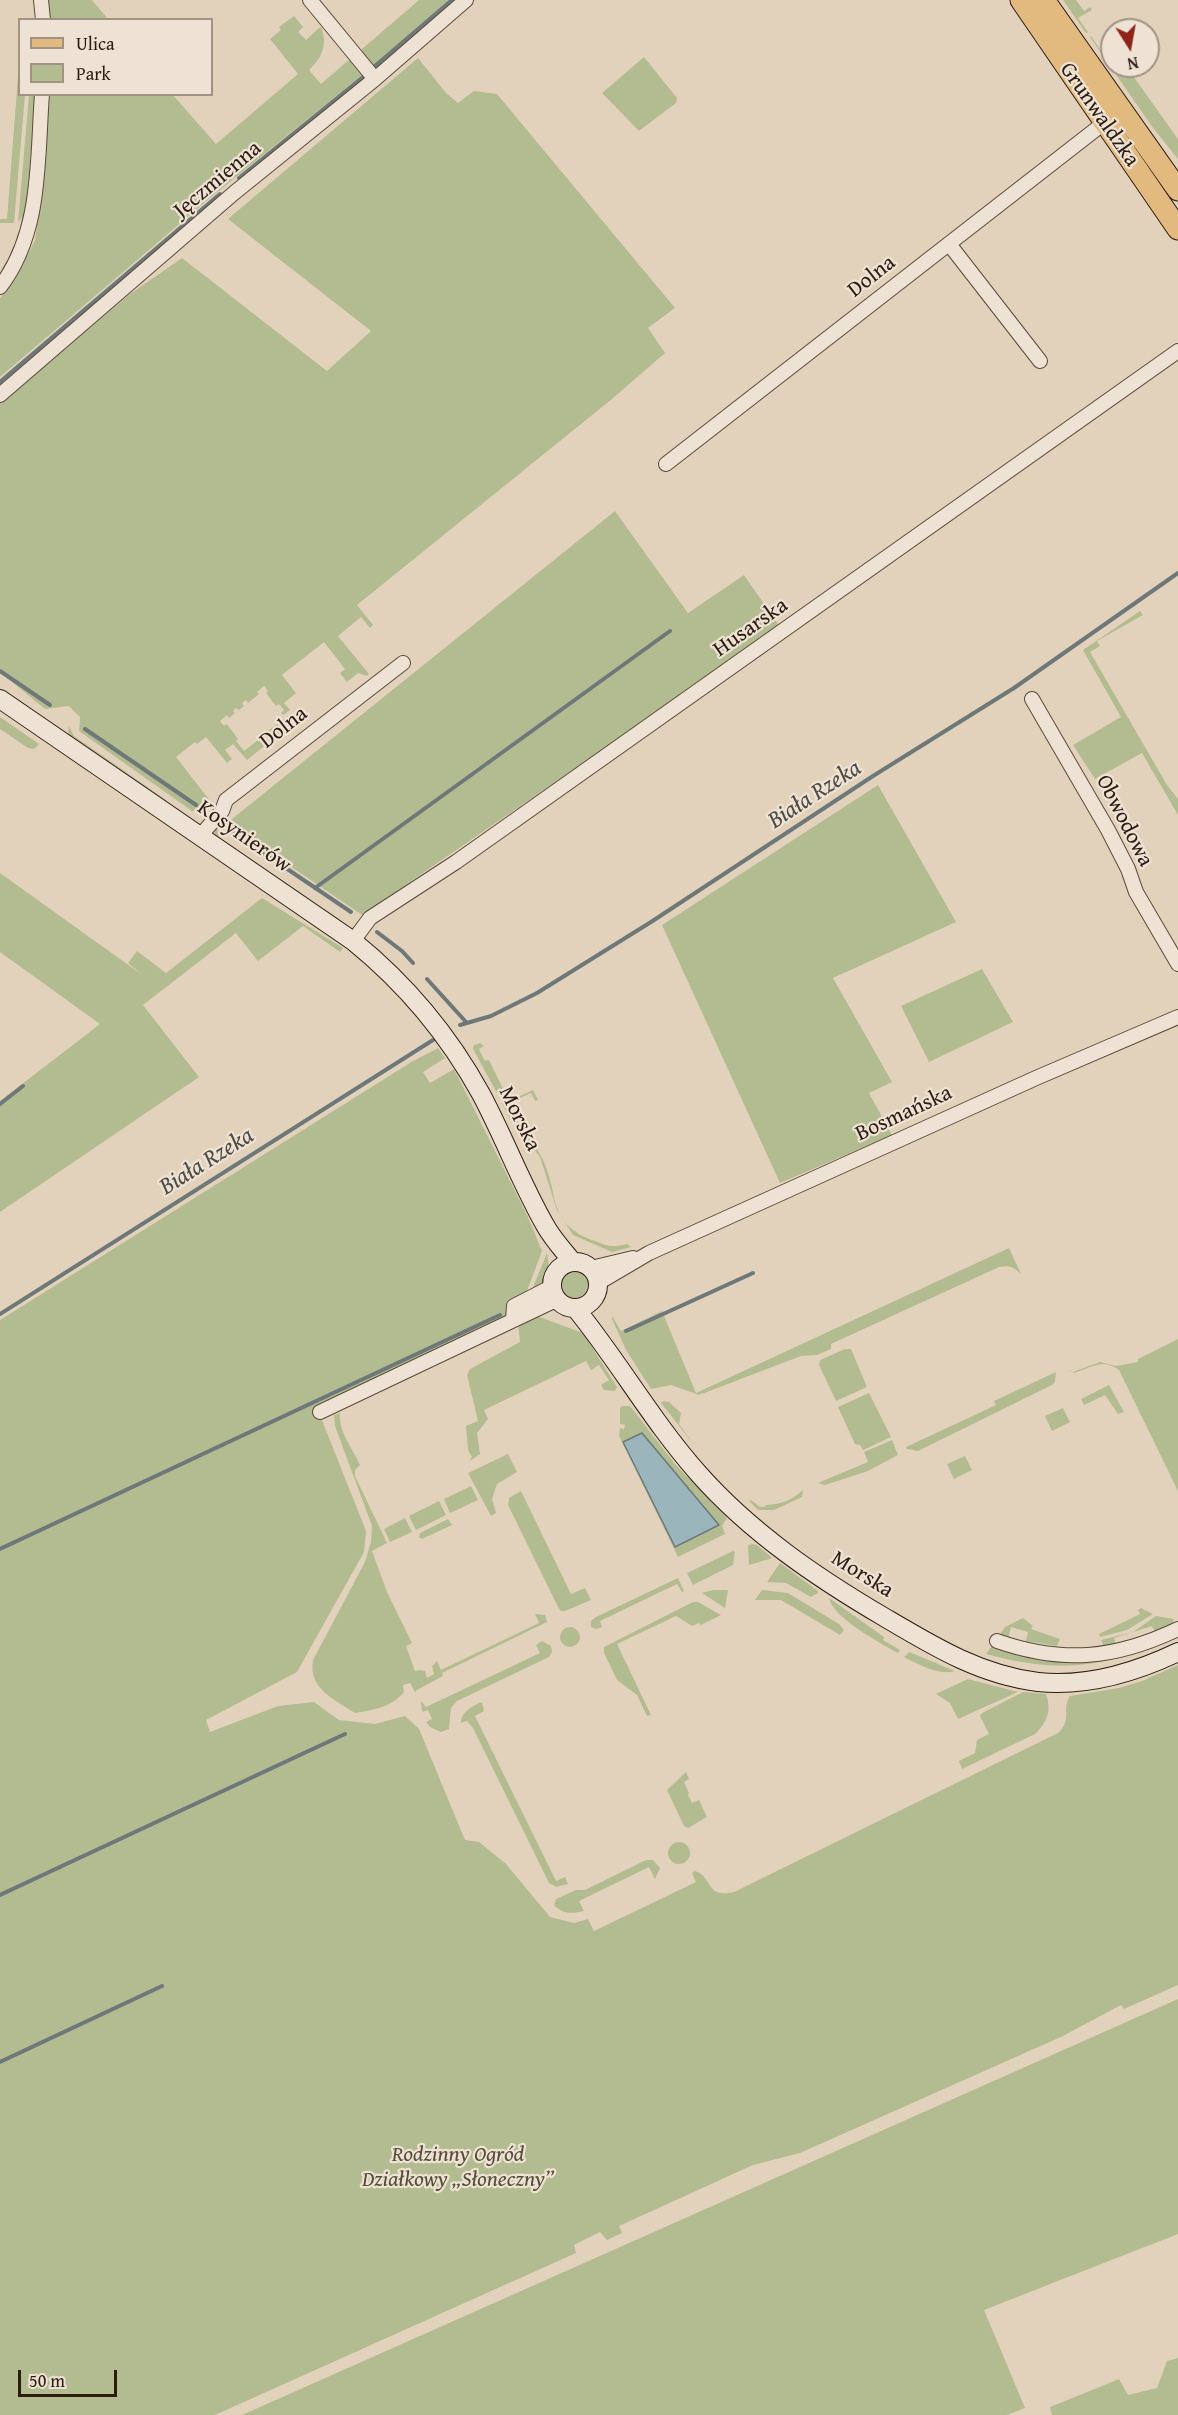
<!DOCTYPE html>
<html>
<head>
<meta charset="utf-8">
<style>
	body { margin:0 }
	#map { position:relative; width:1178px; height:2415px; overflow:hidden; background:#e3d2bb; font-family:"Gentium Book Plus",serif }
	canvas { display:block }
	.legend { position:absolute; left:18px; top:18px; width:195px; height:78px; box-sizing:border-box; background:#ede2d3; border:2px solid #a09385; margin:0; padding:8px 10px; list-style:none; font-size:18px; color:#2d1d11 }
	.legend li { display:flex; align-items:center; gap:12px; height:30px }
	.legend b { width:30px; border:2px solid #a09385 }
	.north { position:absolute; left:1100px; top:18px; width:60px; height:60px; box-sizing:border-box; background:#ede2d3; border:2px solid #a09385; border-radius:50%; rotate:169deg; font-size:16px; font-weight:700; line-height:24px; text-align:center; color:#2d1d11 }
	.north::after { content:''; display:block; margin:auto; width:21px; height:27px; background:#8f2418; clip-path:polygon(50% 0,100% 100%,50% 72%,0 100%) }
	.scale { position:absolute; left:18px; top:2370px; width:99px; height:27px; box-sizing:border-box; border:3px solid #2d1d11; border-top:0; padding-left:8px; font-size:18px; line-height:21px; white-space:nowrap; color:#2d1d11; -webkit-text-stroke:4px #ede2d3; paint-order:stroke }
</style>
</head>
<body>
<div id="map">
<canvas width="1178" height="2415"></canvas>
<ul class="legend">
<li><b style="height:8px;background:#e2b97e"></b>Ulica</li>
<li><b style="height:16px;background:#b3bc91"></b>Park</li>
</ul>
<div class="north">N</div>
<div class="scale">50 m</div>
</div>
<script>
const g = document.querySelector('canvas').getContext('2d');
g.lineJoin = 'round';
function fillPath(path, color) { g.fillStyle = color; g.fill(path, 'evenodd'); }
function stroke(path, color, width, dash) { g.strokeStyle = color; g.lineWidth = width; g.lineCap = dash ? 'butt' : 'round'; g.setLineDash(dash || []); g.stroke(path); }
function write(font, color, halo, rows, align = 'center') {
  g.font = font + ' "Gentium Book Plus",serif'; g.lineWidth = 4.5; g.setLineDash([]); g.textBaseline = 'middle'; g.strokeStyle = halo; g.fillStyle = color; for (const [text, x, y, turn = 0] of rows) {
    g.save(); g.translate(x, y); g.rotate((+turn || 0) * Math.PI / 180); g.textAlign = isNaN(turn) ? turn : align; if (halo) g.strokeText(text, 0, 0); g.fillText(text, 0, 0); g.restore();
  }
}
const green = new Path2D(`
	M 47,0 L 92,0 L 108,19 L 50,19 Z
	M 419,0 L 455,0 L 376,68 L 371,67 L 360,54 L 362,49 Z
	M 1063,0 L 1076,0 L 1084,11 L 1090,7 L 1092,10 L 1078,18 L 1088,32 L 1086,33 Z
	M 294,16 L 303,27 L 298,32 L 306,40 L 319,28 L 321,27 C 328,44 322,58 309,70 L 321,84 L 350,59 L 363,71 L 362,75 L 210,198 L 0,377 L 0,298 L 15,280 L 35,240 L 43,181 L 49,95 L 173,95 L 216,144 L 298,74 L 270,39 L 281,30 L 279,27 Z
	M 1091,36 L 1108,61 L 1112,60 L 1112,66 L 1126,66 L 1178,139 L 1178,159 L 1153,128 L 1090,37 Z
	M 644,57 L 677,98 L 676,103 L 639,131 L 602,93 Z
	M 418,58 L 446,93 L 458,103 L 474,91 L 497,94 L 675,308 L 648,328 L 665,353 L 612,399 L 357,605 L 373,625 L 370,628 L 361,617 L 338,636 L 369,674 L 367,676 L 358,673 L 347,682 L 340,673 L 345,669 L 324,642 L 282,675 L 296,693 L 284,703 L 290,710 L 283,715 L 281,713 L 284,710 L 279,704 L 276,706 L 266,693 L 268,691 L 264,686 L 257,692 L 259,694 L 248,703 L 246,700 L 242,703 L 244,706 L 239,710 L 236,708 L 233,711 L 235,713 L 229,718 L 227,715 L 220,721 L 224,726 L 227,724 L 238,739 L 236,741 L 244,751 L 263,736 L 268,743 L 247,760 L 233,744 L 225,750 L 232,759 L 227,763 L 206,737 L 197,744 L 195,742 L 176,757 L 211,802 L 209,809 L 192,811 L 79,731 L 80,717 L 69,706 L 45,709 L 0,672 L 0,403 L 130,294 L 182,258 L 327,371 L 371,331 L 228,219 Z
	M 19,63 L 20,94 L 25,95 L 14,223 L 0,223 L 0,219 L 7,219 Z
	M 29,95 L 36,95 L 26,208 L 25,214 L 18,222 Z
	M 615,511 L 688,613 L 744,575 L 780,627 L 362,915 L 227,823 Z
	M 1140,611 L 1143,615 L 1097,641 L 1100,646 L 1090,652 L 1167,785 L 1178,799 L 1178,815 L 1142,753 L 1095,779 L 1073,745 L 1121,717 L 1083,650 Z
	M 288,716 L 294,723 L 271,741 L 265,733 Z
	M 0,717 L 39,744 L 34,749 L 28,748 L 0,729 Z
	M 69,726 L 74,736 L 166,800 L 165,804 L 71,739 L 68,734 Z
	M 878,785 L 956,922 L 833,978 L 892,1082 L 869,1093 L 892,1135 L 780,1183 L 662,925 Z
	M 217,827 L 219,837 L 346,924 L 341,923 L 215,837 L 214,828 Z
	M 0,873 L 141,974 L 128,963 L 137,951 L 166,973 L 262,898 L 343,948 L 340,952 L 303,926 L 258,961 L 236,933 L 143,1005 L 199,1077 L 0,1212 L 0,1101 L 100,1024 L 0,952 Z
	M 982,969 L 1013,1022 L 929,1062 L 901,1006 Z
	M 480,1043 L 484,1046 L 479,1049 L 485,1061 L 489,1060 L 509,1101 L 533,1090 L 538,1100 L 535,1101 L 531,1093 L 512,1102 L 510,1107 C 518,1126 533,1140 542,1158 C 560,1194 546,1222 592,1240 C 607,1246 612,1248 627,1244 L 631,1247 L 612,1252 L 573,1235 L 557,1210 L 540,1157 L 510,1119 L 502,1103 L 503,1101 L 499,1092 L 497,1093 L 473,1049 L 474,1045 Z
	M 438,1048 L 445,1058 L 423,1072 L 430,1083 L 454,1069 L 527,1215 L 542,1251 L 527,1291 L 528,1295 L 507,1309 L 508,1318 L 318,1410 L 366,1531 L 364,1552 L 297,1672 L 206,1720 L 210,1732 L 278,1706 L 314,1702 L 339,1720 L 375,1724 L 405,1716 L 419,1729 L 465,1840 L 479,1842 L 506,1864 L 550,1917 L 574,1923 L 588,1919 L 594,1931 L 696,1882 L 692,1873 L 695,1871 C 713,1876 705,1899 734,1892 L 1058,1733 C 1073,1719 1061,1709 1070,1696 L 1119,1688 L 1142,1681 L 1178,1665 L 1178,1985 L 1124,2009 L 1121,2005 L 1063,2036 L 800,2153 L 753,2165 L 619,2226 L 622,2233 L 607,2240 L 600,2232 L 574,2245 L 576,2253 L 215,2415 L 0,2415 L 0,1320 L 413,1061 Z
	M 1009,1248 L 1021,1274 C 1014,1267 1009,1265 999,1267 L 831,1344 L 831,1349 L 817,1355 L 801,1356 L 699,1395 L 671,1385 L 651,1389 L 626,1350 L 612,1319 L 612,1316 L 621,1331 L 662,1311 L 696,1393 Z
	M 547,1253 C 551,1268 546,1281 534,1291 L 533,1287 Z
	M560 1284a14 14 0 1 1 28 0a14 14 0 1 1-28 0Z
	M 537,1316 L 583,1333 L 617,1387 L 615,1391 L 604,1390 L 601,1385 L 609,1380 L 599,1365 L 591,1370 L 586,1361 L 484,1410 L 488,1419 L 477,1433 L 480,1454 L 470,1461 L 472,1457 L 468,1450 L 466,1426 L 478,1421 L 467,1375 L 470,1369 L 520,1342 L 518,1323 Z
	M 1178,1339 L 1178,1491 L 1119,1370 C 1102,1358 1091,1368 1074,1373 L 1065,1369 L 1073,1372 L 1100,1362 L 1116,1366 L 1138,1362 L 1138,1359 Z
	M 845,1349 L 851,1349 L 867,1387 L 836,1401 L 819,1365 L 820,1360 Z
	M 1056,1372 L 1055,1382 L 1052,1385 L 918,1451 L 907,1449 L 906,1447 L 996,1405 L 994,1401 Z
	M 1109,1385 L 1124,1412 L 1118,1414 L 1105,1395 L 1084,1405 L 1081,1399 Z
	M 869,1393 L 891,1437 L 863,1450 L 860,1445 L 855,1444 L 838,1407 Z
	M 663,1401 L 669,1402 L 681,1413 L 679,1424 L 695,1446 L 661,1403 Z
	M 622,1406 L 630,1406 L 675,1464 L 727,1518 L 722,1526 L 725,1534 L 678,1557 L 619,1436 L 620,1428 L 624,1429 L 625,1425 L 620,1424 L 620,1408 Z
	M 1063,1408 L 1070,1422 L 1052,1431 L 1045,1416 Z
	M 340,1413 C 338,1431 353,1449 360,1465 L 355,1470 L 355,1476 L 387,1543 L 372,1551 L 387,1592 L 412,1643 L 406,1646 L 415,1671 L 420,1670 L 425,1671 L 427,1678 L 434,1674 L 432,1666 L 437,1661 L 441,1670 L 539,1623 L 535,1614 L 545,1615 L 547,1622 L 442,1673 L 443,1676 L 417,1690 L 415,1692 L 410,1683 L 403,1685 L 404,1692 C 392,1707 374,1710 355,1713 C 334,1699 308,1689 313,1660 L 365,1562 L 371,1542 L 372,1526 L 335,1426 L 334,1415 Z
	M 892,1440 L 898,1455 L 868,1471 L 825,1485 L 818,1483 L 868,1462 L 864,1452 Z
	M 508,1454 L 517,1472 L 497,1484 L 492,1499 L 496,1513 L 491,1516 L 468,1473 Z
	M 965,1456 L 972,1470 L 954,1479 L 947,1464 Z
	M 471,1486 L 478,1500 L 450,1513 L 444,1499 Z
	M 803,1490 L 802,1497 L 774,1510 L 758,1510 L 749,1501 L 751,1500 L 760,1507 L 764,1507 L 766,1505 C 782,1504 792,1500 803,1490 Z
	M 521,1491 L 571,1594 L 585,1588 L 591,1600 L 565,1611 L 561,1611 L 558,1607 L 508,1505 L 509,1498 Z
	M 439,1501 L 446,1515 L 416,1530 L 409,1516 Z
	M 405,1518 L 412,1532 L 390,1542 L 384,1529 Z
	M 448,1519 L 452,1525 L 422,1539 L 419,1537 L 420,1533 Z
	M 752,1544 L 757,1545 L 772,1558 L 749,1565 L 748,1545 Z
	M 733,1551 L 735,1552 L 733,1565 L 693,1585 L 687,1573 Z
	M 780,1563 L 818,1591 L 818,1593 L 811,1597 L 786,1583 L 767,1582 Z
	M 678,1578 L 684,1591 L 682,1592 L 677,1584 L 600,1621 L 602,1627 L 596,1629 L 591,1627 L 591,1621 L 596,1617 Z
	M 713,1590 L 728,1590 L 725,1608 L 702,1593 Z
	M 762,1590 L 788,1593 L 839,1624 L 844,1630 L 840,1635 L 781,1600 L 755,1600 Z
	M 829,1598 L 884,1637 L 883,1640 L 900,1650 L 898,1653 C 880,1643 833,1618 829,1598 Z
	M 693,1602 L 698,1602 L 721,1615 L 701,1625 L 699,1623 L 692,1626 L 676,1616 L 617,1644 L 651,1715 L 647,1716 L 637,1695 L 617,1680 L 604,1653 L 604,1647 Z
	M 1141,1608 L 1153,1614 L 1127,1630 L 1100,1637 L 1099,1634 L 1140,1614 L 1138,1610 Z
	M 1156,1616 L 1174,1619 L 1170,1628 L 1156,1634 L 1152,1626 L 1114,1638 L 1116,1647 L 1106,1650 L 1101,1640 L 1133,1632 Z
	M 1023,1618 L 1033,1626 L 1031,1629 L 1060,1639 L 1057,1646 L 1026,1641 L 1028,1632 L 1011,1627 L 1008,1640 L 999,1636 L 1005,1627 Z
	M560 1637a10 10 0 1 1 20 0a10 10 0 1 1-20 0Z
	M 1178,1635 C 1105,1667 1065,1675 986,1654 L 994,1643 L 1058,1658 Z
	M 542,1641 L 551,1646 L 552,1652 L 549,1657 L 457,1701 L 451,1708 L 449,1729 L 441,1732 L 430,1727 L 426,1722 L 432,1719 L 428,1710 L 422,1712 L 421,1701 L 426,1707 L 540,1653 L 536,1645 Z
	M 909,1652 L 955,1671 C 940,1676 917,1664 904,1657 Z
	M 968,1679 L 1018,1692 L 958,1719 L 950,1703 L 936,1694 Z
	M 1023,1692 L 1046,1694 C 1052,1711 1047,1723 1035,1734 L 962,1769 L 959,1761 L 975,1753 L 977,1740 L 989,1734 L 980,1716 L 982,1713 Z
	M 482,1702 L 484,1711 L 475,1716 L 556,1881 L 565,1877 L 568,1884 L 556,1887 L 549,1883 L 473,1728 L 467,1721 L 461,1723 C 461,1712 472,1706 482,1702 Z
	M 686,1772 L 689,1779 L 684,1782 L 689,1793 L 688,1795 L 692,1803 L 699,1800 L 707,1817 L 688,1828 L 684,1826 L 667,1790 Z
	M668 1853a11 11 0 1 1 22 0a11 11 0 1 1-22 0Z
	M 646,1860 L 653,1860 L 660,1868 L 655,1879 L 649,1867 L 579,1901 L 584,1911 C 572,1914 562,1914 554,1905 L 556,1899 L 576,1890 L 585,1890 Z
	M 1178,1999 L 1178,2234 L 984,2310 L 1025,2408 L 1007,2415 L 242,2415 Z
	M 1178,2358 L 1178,2415 L 1052,2415 L 1050,2407 L 1119,2379 L 1128,2395 L 1157,2388 L 1167,2361 Z`);
const water = new Path2D(`
	M 642,1433 L 719,1525 L 675,1547 L 623,1442 Z`);
const stream = new Path2D(`
	M 375,66 L 452,0
	M 239,178 L 363,77
	M 0,382 L 220,194
	M 0,671 L 50,705
	M 85,729 L 196,805
	M 231,831 L 351,912
	M 315,888 L 670,631
	M 377,932 L 402,951 L 413,963
	M 427,979 L 466,1022
	M 460,1025 L 491,1016 L 537,993 L 651,922 L 873,776 L 1014,688 L 1178,573
	M 0,1104 L 23,1086
	M 0,1314 L 433,1040
	M 626,1331 L 753,1273
	M 0,1549 L 500,1315
	M 0,1895 L 345,1734
	M 0,2062 L 162,1986`);
const street = new Path2D(`
	M 41,0 L 43,20
	M 310,0 L 375,79
	M 949,244 L 1040,361
	M 0,287 C 42,232 37,160 42,94
	M 0,395 L 234,193 L 375,79 L 466,0
	M 666,464 L 1104,123
	M 1032,699 L 1108,830 L 1128,869 L 1136,892 L 1178,964
	M 200,836 L 222,811 L 226,800 L 403,663
	M 353,941 L 370,918 L 456,862 L 1178,351
	M 591,1268 L 633,1258
	M 598,1283 L 649,1253 L 1036,1078 L 1178,1017
	M 513,1319 L 514,1306 L 551,1287
	M 320,1412 L 556,1300
	M 997,1641 C 1063,1664 1115,1659 1178,1629`);
const secondary = new Path2D(`
	M 0,699 L 353,941 C 406,984 448,1034 481,1094 C 504,1137 521,1183 545,1225 C 552,1238 563,1250 572,1261
	M552 1285a23 23 0 1 1 46 0a23 23 0 1 1-46 0Z
	M 576,1309 C 619,1362 652,1421 698,1473 C 750,1532 816,1577 884,1617 C 933,1646 980,1675 1038,1682 C 1087,1687 1134,1673 1178,1652`);
const primary = new Path2D(`
	M 1021,0 L 1178,229
	M 1044,0 L 1178,190`);
const streetNames = [
	["Grunwaldzka",1099,115,55],
	["Jęczmienna",218,180,-40],
	["Dolna",872,277,-38],
	["Husarska",751,628,-35],
	["Dolna",284,728,-38],
	["Obwodowa",1124,821,63],
	["Kosynierów",244,837,35],
	["Bosmańska",904,1114,-25],
	["Morska",519,1119,64],
	["Morska",862,1575,32]
];
const parkNames = [
	["Rodzinny Ogród",458,2155],
	["Działkowy „Słoneczny”",458,2180]
];
const waterNames = [
	["Biała Rzeka",815,795,-33],
	["Biała Rzeka",207,1162,-32]
];
fillPath(green, '#b3bc91');
fillPath(water, '#9ab5bc');
stroke(water, '#6e7878', 1.5);
stroke(stream, '#6e7878', 4);
stroke(street, '#5a4a3c', 16);
stroke(secondary, '#2d1d11', 20);
stroke(primary, '#2d1d11', 23);
stroke(street, '#ede2d3', 14);
stroke(secondary, '#ede2d3', 18);
stroke(primary, '#e2b97e', 21);
write('22px', '#2d1d11', '#ede2d3', streetNames);
write('italic 22px', '#554d37', '#ede2d3', parkNames);
write('italic 24px', '#4e4b44', '#ede2d3', waterNames);
</script>
</body>
</html>
